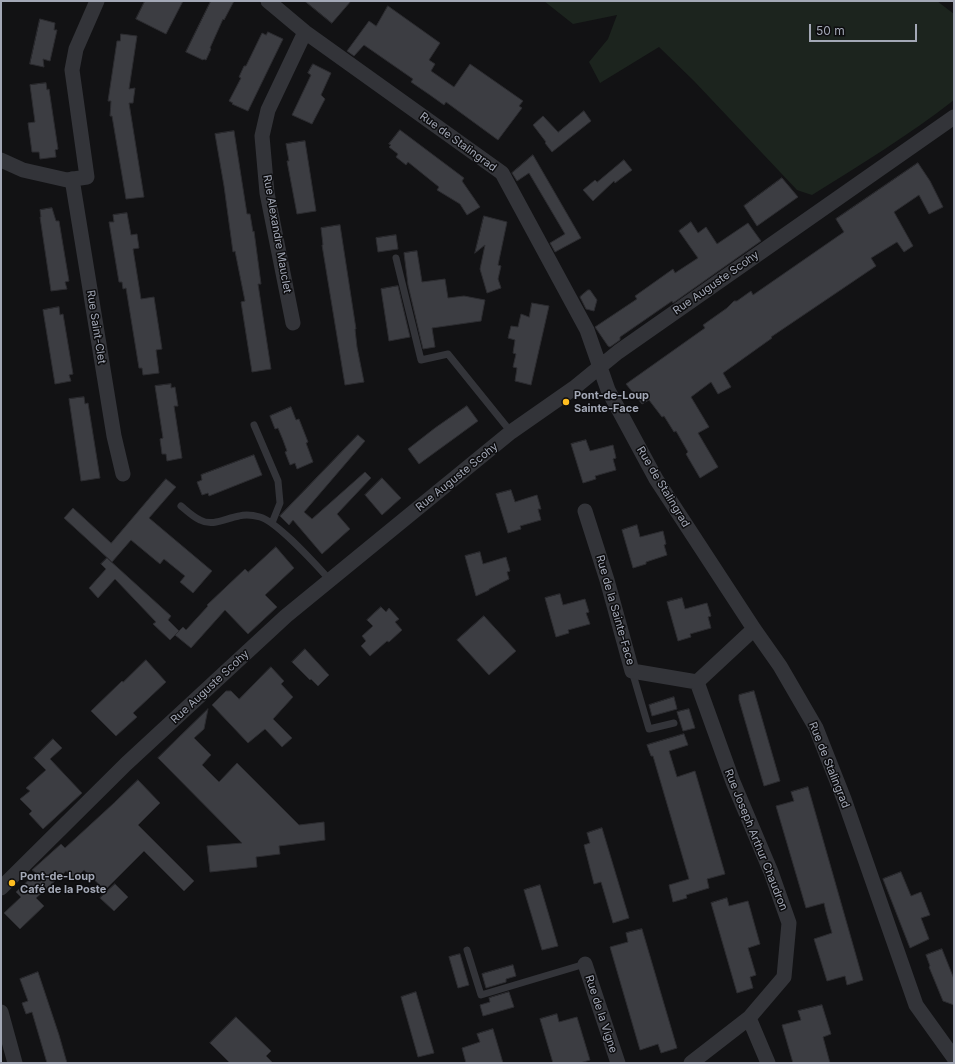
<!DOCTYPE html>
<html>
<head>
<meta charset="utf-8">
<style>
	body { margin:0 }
	#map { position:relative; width:955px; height:1064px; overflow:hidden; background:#121214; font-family:Inter,sans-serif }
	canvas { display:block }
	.frame { position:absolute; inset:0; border:2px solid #a3a8b6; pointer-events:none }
	.scale { position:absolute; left:809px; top:24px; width:108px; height:18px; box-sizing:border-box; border:2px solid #a3a8b6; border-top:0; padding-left:5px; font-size:12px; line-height:14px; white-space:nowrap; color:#a3a8b6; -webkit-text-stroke:3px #0d0d0f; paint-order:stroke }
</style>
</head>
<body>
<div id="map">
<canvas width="955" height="1064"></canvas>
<div class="frame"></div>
<div class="scale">50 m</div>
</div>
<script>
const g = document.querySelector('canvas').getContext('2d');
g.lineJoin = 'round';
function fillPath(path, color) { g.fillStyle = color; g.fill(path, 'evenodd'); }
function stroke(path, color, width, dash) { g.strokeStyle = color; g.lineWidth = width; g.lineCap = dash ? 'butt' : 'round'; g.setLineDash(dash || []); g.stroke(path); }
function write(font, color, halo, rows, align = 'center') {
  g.font = font + ' Inter,sans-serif'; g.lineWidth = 3; g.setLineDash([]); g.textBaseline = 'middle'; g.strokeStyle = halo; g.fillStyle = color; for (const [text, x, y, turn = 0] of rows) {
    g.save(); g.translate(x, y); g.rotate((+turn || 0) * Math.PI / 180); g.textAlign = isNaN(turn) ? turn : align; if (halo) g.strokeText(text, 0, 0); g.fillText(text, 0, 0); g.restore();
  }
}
const green = new Path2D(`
	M 544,1 L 937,1 L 954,14 L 954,100 C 909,135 860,165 812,195 L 797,190 L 694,81 L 659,47 L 600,83 L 589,62 L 608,39 L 617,15 L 573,24 Z`);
const building = new Path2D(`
	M 145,1 L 183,1 L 166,34 L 136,19 Z
	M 211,1 L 234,1 L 224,20 L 223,19 L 210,48 L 211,49 L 206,60 L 204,59 L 203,60 L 186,52 Z
	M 305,1 L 351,1 L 332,23 Z
	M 388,6 L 440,43 L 429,60 L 435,64 L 431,71 L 454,87 L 470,64 L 523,101 L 519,106 L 522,108 L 498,140 L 446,102 L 444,105 L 430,95 L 411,82 L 413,79 L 364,45 L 354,56 L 347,51 L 369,21 L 376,26 Z
	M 40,19 L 55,23 L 54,30 L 57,30 L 50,61 L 43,59 L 44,67 L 30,64 Z
	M 268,32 L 283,39 L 248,111 L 232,104 L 233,103 L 229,101 L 241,78 L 239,77 L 244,66 L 246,66 L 262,33 L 266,35 Z
	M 121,34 L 137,36 L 129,89 L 135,88 L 133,103 L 129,103 L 144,197 L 126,199 L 112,116 L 110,116 L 111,101 L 108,101 L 117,41 L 120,41 Z
	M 313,64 L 331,73 L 321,95 L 325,99 L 312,124 L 292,115 L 311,75 L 308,73 Z
	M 46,83 L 47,90 L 49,89 L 58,149 L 55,150 L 56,157 L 40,159 L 39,152 L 32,152 L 28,123 L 35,122 L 30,85 Z
	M 584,111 L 591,121 L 552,152 L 545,143 L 546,142 L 533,125 L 543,116 L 558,132 Z
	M 400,130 L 464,178 L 462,181 L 480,207 L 467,215 L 460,204 L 437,190 L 439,187 L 408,162 L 406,165 L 396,157 L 398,154 L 389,147 L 391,145 L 389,144 Z
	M 234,131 L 247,214 L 250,214 L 253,232 L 254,231 L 261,284 L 258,284 L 271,369 L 252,372 L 241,302 L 245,301 L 235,251 L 233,252 L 224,186 L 215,134 Z
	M 305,141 L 316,211 L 297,214 L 287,161 L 289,161 L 286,144 Z
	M 533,155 L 581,238 L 555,252 L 550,243 L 565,234 L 529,173 L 517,181 L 512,173 Z
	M 624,160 L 632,170 L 615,183 L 614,181 L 593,201 L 583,190 L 595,180 L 597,182 Z
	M 918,163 L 930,181 L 943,207 L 929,214 L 919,195 L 894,212 L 913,246 L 904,252 L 897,242 L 871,258 L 876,266 L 771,337 L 772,338 L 723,373 L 731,387 L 718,394 L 711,382 L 691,397 L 709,427 L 698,433 L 718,467 L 700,478 L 686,454 L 688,452 L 676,431 L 674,432 L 664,416 L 662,417 L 649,400 L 642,404 L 626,384 L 705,328 L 703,325 L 727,308 L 734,301 L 737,301 L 751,291 L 753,295 L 844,232 L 836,219 Z
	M 782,178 L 798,197 L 757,226 L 744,206 Z
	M 52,208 L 56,221 L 59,221 L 69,281 L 65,282 L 67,289 L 51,291 L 40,217 L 41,217 L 40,210 Z
	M 127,213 L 131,235 L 137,234 L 139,248 L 133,249 L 141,299 L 154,297 L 162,349 L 156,350 L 159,373 L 143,375 L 142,368 L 139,368 L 126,288 L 123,289 L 122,282 L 119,282 L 109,222 L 114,222 L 113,215 Z
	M 484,216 L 507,222 L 498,265 L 501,266 L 498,279 L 501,288 L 487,293 L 480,269 L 485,245 L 475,253 Z
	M 691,222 L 698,233 L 706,227 L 717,244 L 748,223 L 761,241 L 673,303 L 672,301 L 620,337 L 620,340 L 610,347 L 608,346 L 595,327 L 637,299 L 635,296 L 673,269 L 675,273 L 698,258 L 679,231 Z
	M 340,225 L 356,329 L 355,329 L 357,347 L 364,382 L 345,385 L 322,245 L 323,245 L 321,228 Z
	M 396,235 L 398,249 L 378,252 L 376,238 Z
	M 417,251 L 422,282 L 445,279 L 448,298 L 464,296 L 485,300 L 481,321 L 432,328 L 435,347 L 423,349 L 408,285 L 404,253 Z
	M 398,286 L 410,337 L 389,341 L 381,289 Z
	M 588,290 L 590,290 L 597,300 L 594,311 L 586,309 L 580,297 Z
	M 532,303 L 549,306 L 531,385 L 515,381 L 517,368 L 513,367 L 516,354 L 513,353 L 515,340 L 508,338 L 511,326 L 518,327 L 521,314 L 529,317 Z
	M 59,307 L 60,315 L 63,314 L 73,374 L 69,375 L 71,381 L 55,384 L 43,310 Z
	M 171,384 L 171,388 L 175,387 L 178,406 L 174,406 L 182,458 L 167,461 L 166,454 L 162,454 L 160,439 L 163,438 L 155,386 Z
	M 84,397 L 85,404 L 88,403 L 100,478 L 81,481 L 69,399 Z
	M 467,406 L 478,421 L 419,464 L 408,449 L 435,428 Z
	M 291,407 L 296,420 L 299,419 L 308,442 L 306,443 L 313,462 L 297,469 L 295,463 L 290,465 L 285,452 L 287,451 L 283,440 L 278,428 L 275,429 L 270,416 Z
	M 358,435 L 365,441 L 304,512 L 312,519 L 365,472 L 371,478 L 337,514 L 350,529 L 322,554 L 293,520 L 289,525 L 280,516 Z
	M 586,440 L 590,451 L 613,445 L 616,458 L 613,459 L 616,470 L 595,476 L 596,479 L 583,483 L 571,444 Z
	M 254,455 L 262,475 L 209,496 L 208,493 L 202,495 L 197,482 L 202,480 L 201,475 Z
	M 382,478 L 401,498 L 382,515 L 365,495 Z
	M 166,479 L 176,487 L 149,518 L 212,571 L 193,593 L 180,582 L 185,576 L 164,559 L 160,564 L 131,540 L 112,562 L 64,518 L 73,508 L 111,543 Z
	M 511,490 L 515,502 L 537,495 L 541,509 L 538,509 L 541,520 L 520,526 L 521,529 L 508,533 L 496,494 Z
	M 637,525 L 640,537 L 663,531 L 666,544 L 664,545 L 667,555 L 646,562 L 646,564 L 633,568 L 622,530 Z
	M 276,547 L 294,568 L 265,595 L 277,607 L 248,634 L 225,610 L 191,648 L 175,635 L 183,627 L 186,630 L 208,606 L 207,605 L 245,569 L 248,572 Z
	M 480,552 L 483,564 L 506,557 L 510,571 L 507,572 L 509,579 L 489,589 L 489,590 L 476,596 L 465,556 Z
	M 107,558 L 171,616 L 168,620 L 179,631 L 170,640 L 153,624 L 156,622 L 115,579 L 98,598 L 89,588 L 106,569 L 101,564 Z
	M 560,594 L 563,605 L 585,599 L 589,612 L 586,613 L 590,624 L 568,630 L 569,633 L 556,637 L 545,598 Z
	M 682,598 L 685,609 L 707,603 L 711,616 L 708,617 L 711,628 L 690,634 L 691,637 L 678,641 L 667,602 Z
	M 381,607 L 386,612 L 389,608 L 399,619 L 395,622 L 402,630 L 389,642 L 387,641 L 370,656 L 361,646 L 366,641 L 362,636 L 373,626 L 367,620 Z
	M 484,616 L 516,651 L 489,675 L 457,640 Z
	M 305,649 L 329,675 L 318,686 L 311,679 L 310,680 L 292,662 Z
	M 146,660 L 166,682 L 133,713 L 137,717 L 116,736 L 91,711 L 122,681 L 123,682 Z
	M 271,667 L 284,681 L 281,684 L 293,697 L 273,719 L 292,738 L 282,747 L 265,729 L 248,743 L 212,705 L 226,691 L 231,691 L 239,699 Z
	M 754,691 L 780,781 L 764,786 L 739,700 L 739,695 Z
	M 674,697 L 677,709 L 652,716 L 649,705 Z
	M 208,709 L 204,729 L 194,738 L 211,755 L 202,765 L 219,782 L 237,763 L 299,825 L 324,822 L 325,840 L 279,846 L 280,854 L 256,857 L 257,867 L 210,872 L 207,846 L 242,843 L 158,758 Z
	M 689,709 L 695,728 L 683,731 L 677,712 Z
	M 684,734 L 688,745 L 669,751 L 677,777 L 695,771 L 725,874 L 707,879 L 709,888 L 686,895 L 687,898 L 673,902 L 669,885 L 689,879 L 653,756 L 651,756 L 647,745 Z
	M 53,739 L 62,748 L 50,759 L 82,793 L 43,829 L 29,814 L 32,811 L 20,799 L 30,791 L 26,788 L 46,770 L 34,758 Z
	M 138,780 L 160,803 L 138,825 L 194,881 L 184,891 L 144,851 L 105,890 L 84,870 L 74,880 L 66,871 L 36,898 L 44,906 L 20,929 L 4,913 L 21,897 L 16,892 L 36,873 L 32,870 L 61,844 L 65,848 L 114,803 Z
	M 808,787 L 863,980 L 847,985 L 845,976 L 827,981 L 814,939 L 832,933 L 826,912 L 824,903 L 806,908 L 776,806 L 794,801 L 791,792 Z
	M 602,828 L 629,918 L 613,923 L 601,882 L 594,884 L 584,845 L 590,843 L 587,833 Z
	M 901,872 L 911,896 L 921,892 L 930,915 L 921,918 L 929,939 L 910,948 L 883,879 Z
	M 115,884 L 128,897 L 114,911 L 100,898 Z
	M 540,885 L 558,946 L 542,950 L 524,890 Z
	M 727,898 L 729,906 L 748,901 L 760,944 L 748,948 L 756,975 L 750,977 L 753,988 L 737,993 L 711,903 Z
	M 642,929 L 677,1048 L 661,1053 L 658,1044 L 640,1050 L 610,947 L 628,942 L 626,933 Z
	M 942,949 L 954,979 L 954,1005 L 943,1001 L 929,967 L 930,966 L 926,955 Z
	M 460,954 L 469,985 L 458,988 L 449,957 Z
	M 513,965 L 516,976 L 506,979 L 506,982 L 486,988 L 482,974 Z
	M 38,972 L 59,1035 L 67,1063 L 47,1063 L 32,1012 L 26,1014 L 22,1003 L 28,1001 L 20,979 Z
	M 416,992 L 434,1053 L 418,1057 L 401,997 Z
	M 509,992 L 514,1007 L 483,1016 L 480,1005 L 490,1002 L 489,998 Z
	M 822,1005 L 831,1034 L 823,1037 L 830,1063 L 793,1063 L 782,1025 L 801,1020 L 798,1011 Z
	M 557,1014 L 559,1022 L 577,1017 L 590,1060 L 580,1063 L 553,1063 L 540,1019 Z
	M 236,1017 L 271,1051 L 266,1056 L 273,1063 L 230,1063 L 210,1043 Z
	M 493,1029 L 503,1063 L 466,1063 L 462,1048 L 480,1042 L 477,1034 Z`);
const lane = new Path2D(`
	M 396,258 L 421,360 L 448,354 L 511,432
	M 254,425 L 278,481 L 280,503 L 272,523
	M 181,506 C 187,511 193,517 200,520 C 213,527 226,518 239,516 C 246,514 253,515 260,517 C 278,522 316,565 330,580
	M 632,671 L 649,729 L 674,723
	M 467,950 L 481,995 L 585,964`);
const street = new Path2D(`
	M 268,1 L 305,32 L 502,173 L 587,330 L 608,390 L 656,479 L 754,629 L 780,666 L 816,728 L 844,799 L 916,1005 L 954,1058
	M 1,160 L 23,170 L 67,180 L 87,177 L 72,70 L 76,49 L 97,1
	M 72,179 L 114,436 L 123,474
	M 293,323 L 267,193 L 262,136 L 268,110 L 305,32
	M 585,511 L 607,580 L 632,671 L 697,682
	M 1,888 L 126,764 L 286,616 L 511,432 L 574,388 L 618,352 L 954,117
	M 585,964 L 618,1063
	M 1,1012 L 15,1063
	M 749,1018 L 768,1063
	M 691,1063 L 749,1018 L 784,977 L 789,923 L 771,872 L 733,782 L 697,682 L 754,629`);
const markers = [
	[566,402,4,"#febd20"],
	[12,883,4,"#febd20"]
];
const streetNames = [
	["Rue de Stalingrad",458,142,36],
	["Rue Alexandre Mauclet",277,234,80],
	["Rue Auguste Scohy",716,283,-35],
	["Rue Saint-Clet",96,327,81],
	["Rue Auguste Scohy",457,477,-39],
	["Rue de Stalingrad",663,487,59],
	["Rue de la Sainte-Face",615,610,74],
	["Rue Auguste Scohy",210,687,-43],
	["Rue de Stalingrad",829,765,68],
	["Rue Joseph Arthur Chaudron",756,840,68],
	["Rue de la Vigne",601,1014,72]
];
const poiNames = [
	["Pont-de-Loup",574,396],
	["Sainte-Face",574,409],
	["Pont-de-Loup",20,877],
	["Café de la Poste",20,890]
];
fillPath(green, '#1c241e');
fillPath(building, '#3c3d42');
stroke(building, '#2c2c30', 1);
stroke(lane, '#333439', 7);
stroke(street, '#333439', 15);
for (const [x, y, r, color] of markers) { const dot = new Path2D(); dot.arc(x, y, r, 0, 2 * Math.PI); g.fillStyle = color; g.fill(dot); stroke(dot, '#0d0d0f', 1.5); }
write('11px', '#a3a8b6', '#0d0d0f', streetNames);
write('bold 11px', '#a3a8b6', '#0d0d0f', poiNames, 'left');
</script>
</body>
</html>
